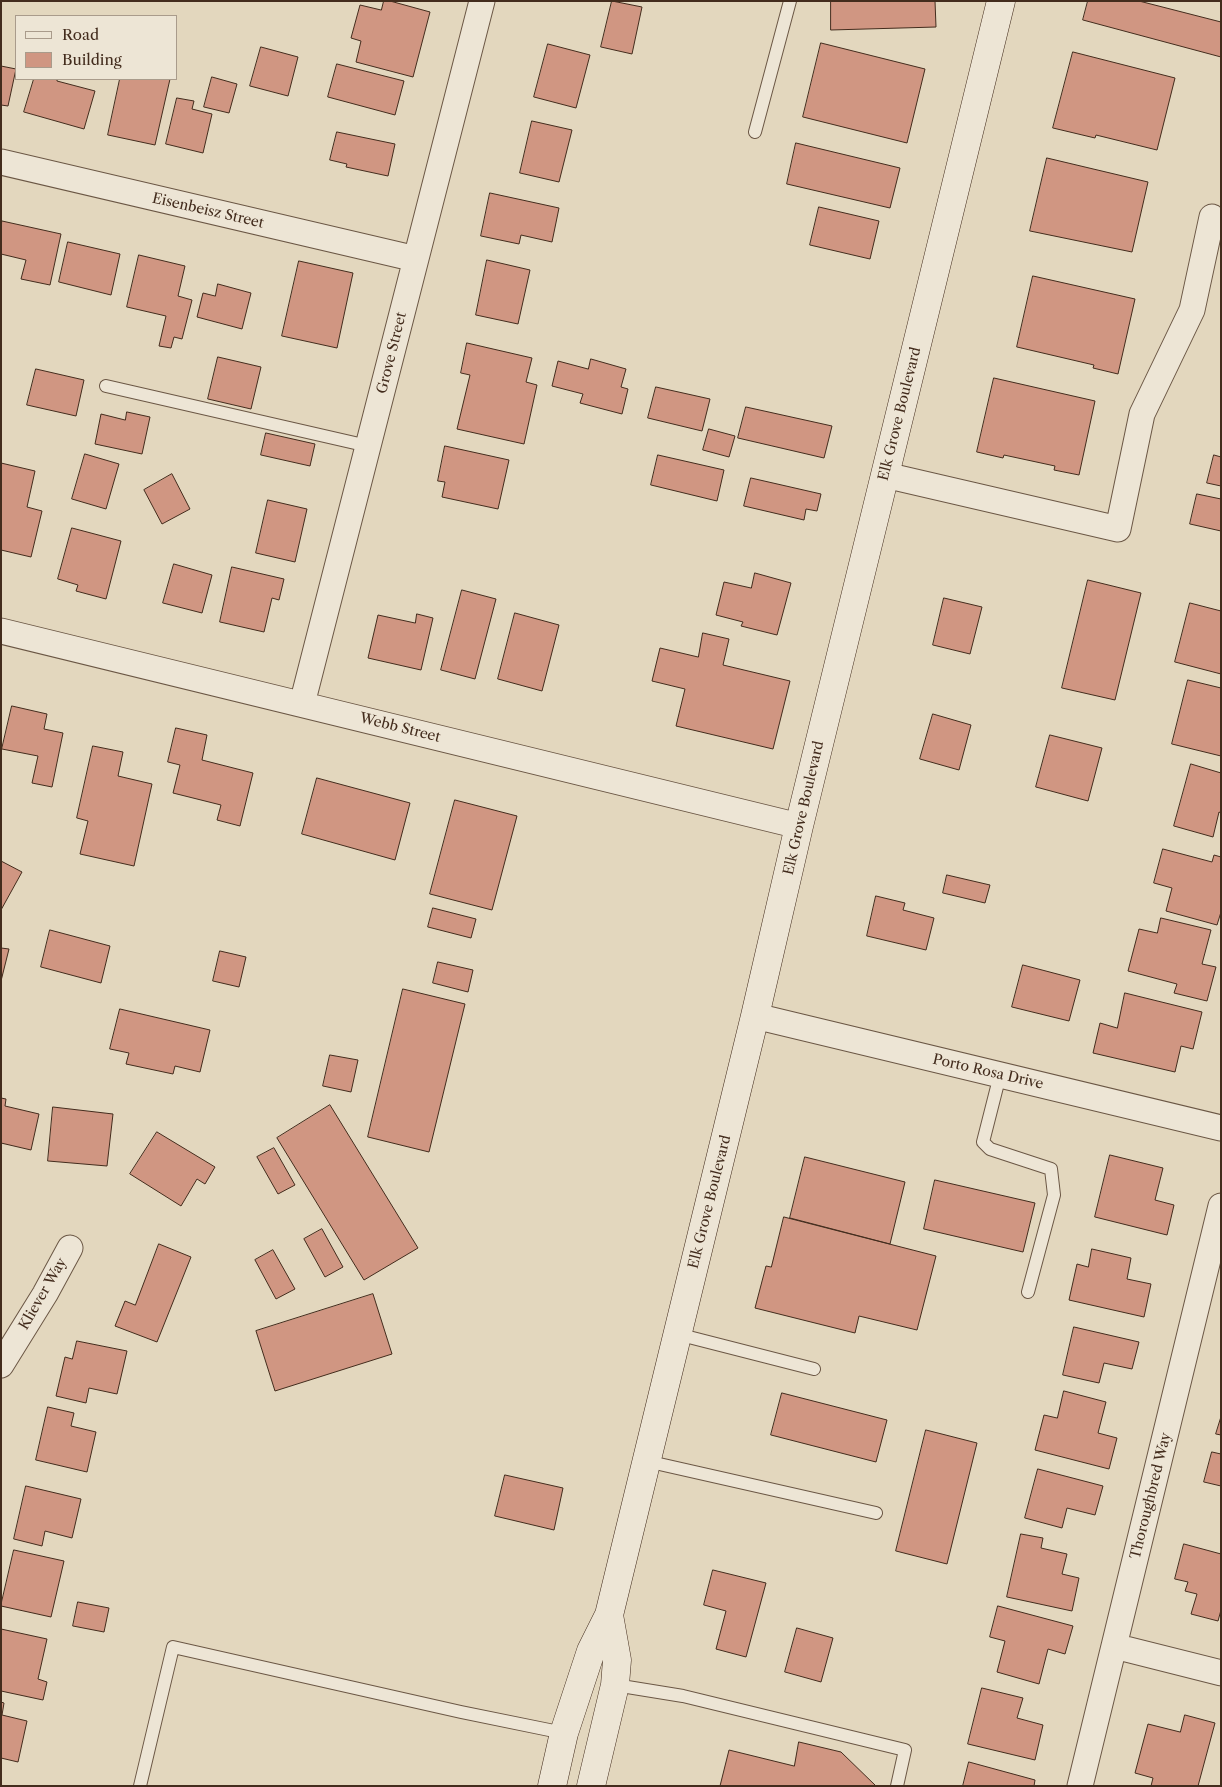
<!DOCTYPE html>
<html>
<head>
<meta charset="utf-8">
<style>
	body { margin:0 }
	#map { position:relative; width:1222px; height:1787px; overflow:hidden; background:#e3d7be; font-family:"Libre Caslon Text",serif }
	canvas { display:block }
	.frame { position:absolute; inset:0; border:2px solid #432c1d; pointer-events:none }
	.legend { position:absolute; left:15px; top:15px; width:162px; height:65px; box-sizing:border-box; background:#ede5d5; border:1px solid #a99b8b; margin:0; padding:6px 9px; list-style:none; font-size:15px; color:#432c1d }
	.legend li { display:flex; align-items:center; gap:10px; height:25px }
	.legend b { width:25px; border:1px solid #a99b8b }
</style>
</head>
<body>
<div id="map">
<canvas width="1222" height="1787"></canvas>
<div class="frame"></div>
<ul class="legend">
<li><b style="height:6px;background:#ede5d5"></b>Road</li>
<li><b style="height:14px;background:#d09682"></b>Building</li>
</ul>
</div>
<script>
const g = document.querySelector('canvas').getContext('2d');
g.lineJoin = 'round';
function fillPath(path, color) { g.fillStyle = color; g.fill(path, 'evenodd'); }
function stroke(path, color, width, dash) { g.strokeStyle = color; g.lineWidth = width; g.lineCap = dash ? 'butt' : 'round'; g.setLineDash(dash || []); g.stroke(path); }
function write(font, color, halo, rows, align = 'center') {
  g.font = font + ' "Libre Caslon Text",serif'; g.lineWidth = 4; g.setLineDash([]); g.textBaseline = 'middle'; g.strokeStyle = halo; g.fillStyle = color; for (const [text, x, y, turn = 0] of rows) {
    g.save(); g.translate(x, y); g.rotate((+turn || 0) * Math.PI / 180); g.textAlign = isNaN(turn) ? turn : align; if (halo) g.strokeText(text, 0, 0); g.fillText(text, 0, 0); g.restore();
  }
}
const building = new Path2D(`
	M 384,1 L 390,1 L 430,12 L 413,77 L 356,62 L 361,41 L 351,38 L 360,5 L 381,10 Z
	M 612,1 L 642,7 L 632,54 L 601,47 Z
	M 831,1 L 935,1 L 936,27 L 831,30 Z
	M 1088,1 L 1139,1 L 1221,22 L 1221,57 L 1083,20 Z
	M 821,43 L 925,69 L 907,143 L 803,117 Z
	M 548,44 L 590,55 L 576,108 L 534,97 Z
	M 261,47 L 298,57 L 288,96 L 250,86 Z
	M 1073,52 L 1175,78 L 1157,150 L 1096,135 L 1095,138 L 1053,128 Z
	M 337,64 L 404,81 L 395,115 L 328,97 Z
	M 1,66 L 16,69 L 8,106 L 1,105 Z
	M 212,77 L 237,84 L 229,113 L 204,107 Z
	M 34,79 L 57,79 L 57,81 L 95,91 L 84,129 L 24,112 Z
	M 120,79 L 170,79 L 155,145 L 108,135 Z
	M 177,98 L 194,101 L 192,109 L 212,114 L 203,153 L 166,144 Z
	M 532,121 L 572,130 L 559,182 L 520,173 Z
	M 337,132 L 395,144 L 388,176 L 346,167 L 347,164 L 330,160 Z
	M 796,143 L 900,168 L 890,208 L 787,184 Z
	M 1047,158 L 1148,182 L 1132,252 L 1030,231 Z
	M 490,193 L 559,208 L 552,242 L 521,235 L 519,244 L 481,236 Z
	M 819,207 L 879,221 L 870,259 L 810,245 Z
	M 2,221 L 61,234 L 50,285 L 21,279 L 26,260 L 1,254 Z
	M 68,242 L 120,254 L 111,295 L 59,282 Z
	M 139,255 L 185,266 L 178,296 L 192,300 L 182,339 L 174,337 L 171,348 L 159,346 L 166,316 L 127,307 Z
	M 487,260 L 530,270 L 518,324 L 476,315 Z
	M 299,261 L 353,273 L 337,348 L 282,336 Z
	M 1033,276 L 1135,299 L 1118,374 L 1093,368 L 1094,365 L 1017,347 Z
	M 218,284 L 251,293 L 242,329 L 197,317 L 203,293 L 215,296 Z
	M 467,343 L 532,358 L 526,382 L 537,385 L 524,444 L 457,429 L 470,375 L 461,373 Z
	M 218,357 L 261,367 L 251,409 L 208,399 Z
	M 591,359 L 626,369 L 621,387 L 628,389 L 622,414 L 580,403 L 583,394 L 552,386 L 558,361 L 588,369 Z
	M 36,369 L 84,380 L 76,416 L 27,405 Z
	M 994,378 L 1095,401 L 1079,475 L 1054,470 L 1055,466 L 1004,455 L 1003,458 L 977,452 Z
	M 656,387 L 710,399 L 702,431 L 648,418 Z
	M 746,407 L 832,426 L 824,458 L 738,438 Z
	M 127,412 L 150,417 L 142,454 L 95,444 L 101,414 L 125,420 Z
	M 709,429 L 735,436 L 729,457 L 703,450 Z
	M 266,433 L 315,444 L 310,466 L 261,455 Z
	M 445,446 L 509,460 L 498,509 L 442,497 L 445,482 L 438,481 Z
	M 85,454 L 119,464 L 106,509 L 72,499 Z
	M 658,455 L 724,470 L 717,501 L 651,485 Z
	M 1214,455 L 1221,457 L 1221,486 L 1207,483 Z
	M 1,463 L 35,471 L 27,507 L 42,511 L 31,557 L 1,550 Z
	M 172,474 L 190,509 L 162,524 L 144,490 Z
	M 751,478 L 821,494 L 817,511 L 806,509 L 804,520 L 744,506 Z
	M 1197,494 L 1221,499 L 1221,531 L 1190,524 Z
	M 268,500 L 307,509 L 295,562 L 256,553 Z
	M 72,528 L 121,541 L 106,599 L 76,591 L 78,585 L 58,579 Z
	M 174,564 L 212,575 L 202,613 L 163,603 Z
	M 232,567 L 284,579 L 279,600 L 272,598 L 264,632 L 220,622 Z
	M 755,573 L 791,583 L 777,635 L 741,626 L 743,622 L 716,615 L 724,582 L 751,588 Z
	M 1088,580 L 1141,593 L 1115,700 L 1062,688 Z
	M 462,590 L 496,599 L 475,679 L 441,670 Z
	M 944,598 L 982,607 L 970,654 L 933,645 Z
	M 1190,603 L 1221,611 L 1221,674 L 1175,662 Z
	M 515,613 L 559,625 L 542,691 L 498,679 Z
	M 417,614 L 433,618 L 421,670 L 368,658 L 378,615 L 415,623 Z
	M 703,633 L 729,639 L 723,665 L 790,681 L 773,749 L 676,726 L 685,689 L 652,681 L 660,648 L 698,657 Z
	M 1188,680 L 1221,688 L 1221,756 L 1172,744 Z
	M 12,706 L 47,714 L 44,729 L 63,733 L 52,787 L 32,783 L 38,756 L 2,749 Z
	M 933,714 L 971,725 L 959,770 L 920,759 Z
	M 176,728 L 207,735 L 202,760 L 253,773 L 240,826 L 217,820 L 221,805 L 173,793 L 180,765 L 168,762 Z
	M 1050,735 L 1102,748 L 1088,801 L 1036,787 Z
	M 93,746 L 123,752 L 118,776 L 152,784 L 134,866 L 80,854 L 88,821 L 77,818 Z
	M 1191,764 L 1221,773 L 1221,813 L 1219,812 L 1213,837 L 1174,826 Z
	M 317,778 L 410,803 L 395,860 L 302,834 Z
	M 455,800 L 517,816 L 492,910 L 430,894 Z
	M 1163,849 L 1212,862 L 1214,855 L 1221,857 L 1221,912 L 1217,925 L 1166,911 L 1172,888 L 1154,883 Z
	M 1,861 L 22,872 L 1,910 Z
	M 947,875 L 990,885 L 985,903 L 943,893 Z
	M 876,896 L 905,903 L 903,910 L 934,918 L 926,950 L 867,936 Z
	M 433,908 L 476,919 L 471,938 L 428,927 Z
	M 1161,918 L 1211,930 L 1202,964 L 1216,967 L 1207,1001 L 1174,993 L 1177,984 L 1128,971 L 1139,929 L 1157,933 Z
	M 50,930 L 110,946 L 101,983 L 41,967 Z
	M 1,948 L 9,949 L 1,981 Z
	M 220,951 L 246,957 L 239,987 L 213,981 Z
	M 438,962 L 473,970 L 468,992 L 433,983 Z
	M 1023,965 L 1080,980 L 1069,1021 L 1012,1007 Z
	M 403,989 L 465,1004 L 429,1152 L 368,1137 Z
	M 1125,993 L 1202,1012 L 1193,1049 L 1181,1046 L 1175,1072 L 1093,1053 L 1100,1023 L 1117,1028 Z
	M 120,1009 L 210,1030 L 200,1072 L 175,1066 L 173,1074 L 126,1064 L 129,1053 L 110,1049 Z
	M 330,1055 L 358,1060 L 351,1092 L 323,1086 Z
	M 1,1098 L 6,1099 L 5,1106 L 39,1114 L 31,1150 L 1,1143 Z
	M 330,1105 L 418,1248 L 364,1280 L 277,1138 Z
	M 53,1107 L 113,1114 L 107,1166 L 48,1161 Z
	M 157,1132 L 215,1167 L 205,1184 L 197,1179 L 181,1206 L 130,1174 Z
	M 274,1148 L 295,1185 L 278,1194 L 257,1157 Z
	M 1110,1155 L 1163,1168 L 1155,1200 L 1174,1205 L 1167,1235 L 1095,1217 Z
	M 805,1157 L 905,1182 L 890,1244 L 790,1218 Z
	M 935,1180 L 1035,1203 L 1023,1252 L 924,1229 Z
	M 784,1217 L 936,1256 L 917,1330 L 859,1316 L 855,1333 L 755,1308 L 766,1266 L 771,1267 Z
	M 322,1229 L 343,1267 L 325,1277 L 304,1239 Z
	M 159,1244 L 191,1257 L 157,1342 L 115,1326 L 125,1301 L 135,1305 Z
	M 1092,1249 L 1131,1258 L 1127,1279 L 1151,1284 L 1144,1317 L 1069,1300 L 1077,1264 L 1088,1267 Z
	M 273,1250 L 295,1289 L 276,1299 L 255,1260 Z
	M 373,1294 L 392,1354 L 275,1391 L 256,1331 Z
	M 1074,1327 L 1139,1342 L 1132,1369 L 1104,1363 L 1099,1383 L 1063,1375 Z
	M 77,1341 L 127,1351 L 117,1394 L 89,1388 L 86,1403 L 56,1396 L 65,1357 L 72,1359 Z
	M 1064,1391 L 1106,1402 L 1098,1433 L 1117,1438 L 1109,1469 L 1035,1450 L 1044,1415 L 1057,1418 Z
	M 782,1393 L 887,1420 L 876,1462 L 771,1435 Z
	M 48,1407 L 74,1413 L 71,1426 L 96,1432 L 87,1472 L 36,1460 Z
	M 1221,1417 L 1221,1435 L 1216,1434 Z
	M 926,1430 L 977,1443 L 947,1564 L 896,1551 Z
	M 1212,1452 L 1221,1454 L 1221,1486 L 1204,1482 Z
	M 1038,1469 L 1103,1486 L 1095,1515 L 1067,1508 L 1062,1528 L 1025,1518 Z
	M 505,1475 L 563,1488 L 554,1530 L 495,1516 Z
	M 26,1486 L 81,1499 L 72,1538 L 45,1531 L 42,1546 L 14,1539 Z
	M 1021,1534 L 1043,1538 L 1041,1548 L 1067,1554 L 1062,1574 L 1079,1578 L 1072,1611 L 1007,1597 Z
	M 1184,1544 L 1221,1554 L 1221,1610 L 1218,1621 L 1191,1614 L 1197,1594 L 1185,1591 L 1188,1582 L 1175,1579 Z
	M 14,1550 L 64,1561 L 51,1617 L 1,1606 Z
	M 713,1570 L 766,1583 L 746,1657 L 716,1649 L 726,1611 L 704,1605 Z
	M 78,1602 L 109,1608 L 104,1632 L 73,1626 Z
	M 998,1606 L 1073,1626 L 1065,1654 L 1048,1649 L 1039,1684 L 997,1672 L 1005,1641 L 990,1637 Z
	M 797,1628 L 833,1638 L 821,1682 L 785,1672 Z
	M 1,1629 L 47,1639 L 38,1679 L 47,1682 L 43,1700 L 1,1691 Z
	M 982,1688 L 1023,1698 L 1017,1718 L 1043,1725 L 1035,1760 L 968,1744 Z
	M 1,1702 L 4,1703 L 2,1715 L 27,1721 L 18,1762 L 1,1758 Z
	M 1185,1715 L 1215,1723 L 1198,1786 L 1151,1786 L 1153,1778 L 1135,1773 L 1148,1724 L 1180,1732 Z
	M 799,1742 L 841,1752 L 876,1786 L 720,1786 L 729,1750 L 794,1766 Z
	M 969,1762 L 1035,1780 L 1034,1786 L 963,1786 Z`);
const lane = new Path2D(`
	M 755,132 L 790,1
	M 106,386 L 368,446
	M 1000,1075 L 983,1142 L 990,1149 L 1051,1169 L 1054,1195 L 1028,1292
	M 677,1334 L 814,1369
	M 646,1461 L 876,1513
	M 615,1685 L 683,1696 L 905,1750 L 897,1786
	M 140,1786 L 173,1647 L 461,1712 L 564,1733`);
const street = new Path2D(`
	M 1,162 L 416,259
	M 885,475 L 1118,529 L 1142,414 L 1192,310 L 1212,217
	M 1,631 L 799,826
	M 302,704 L 482,1
	M 755,1016 L 1221,1128
	M 1,1365 L 45,1294 L 70,1248
	M 1114,1646 L 1221,1673
	M 1080,1786 L 1221,1206`);
const secondary = new Path2D(`
	M 552,1786 L 564,1733 L 591,1651 L 609,1615 L 755,1016 L 799,826 L 1001,1
	M 591,1786 L 615,1685 L 617,1660 L 609,1615`);
const streetNames = [
	["Eisenbeisz Street",208,211,13],
	["Grove Street",392,353,-76],
	["Elk Grove Boulevard",900,414,-76],
	["Webb Street",400,728,14],
	["Elk Grove Boulevard",804,808,-77],
	["Porto Rosa Drive",988,1072,13],
	["Elk Grove Boulevard",710,1202,-76],
	["Kliever Way",43,1294,-60],
	["Thoroughbred Way",1151,1496,-76]
];
fillPath(building, '#d09682');
stroke(building, '#432c1d', 1);
stroke(lane, '#6b5745', 14);
stroke(street, '#6b5745', 27);
stroke(secondary, '#432c1d', 29);
stroke(lane, '#ede5d5', 12);
stroke(street, '#ede5d5', 25);
stroke(secondary, '#ede5d5', 28);
write('14px', '#432c1d', '#ede5d5', streetNames);
</script>
</body>
</html>
